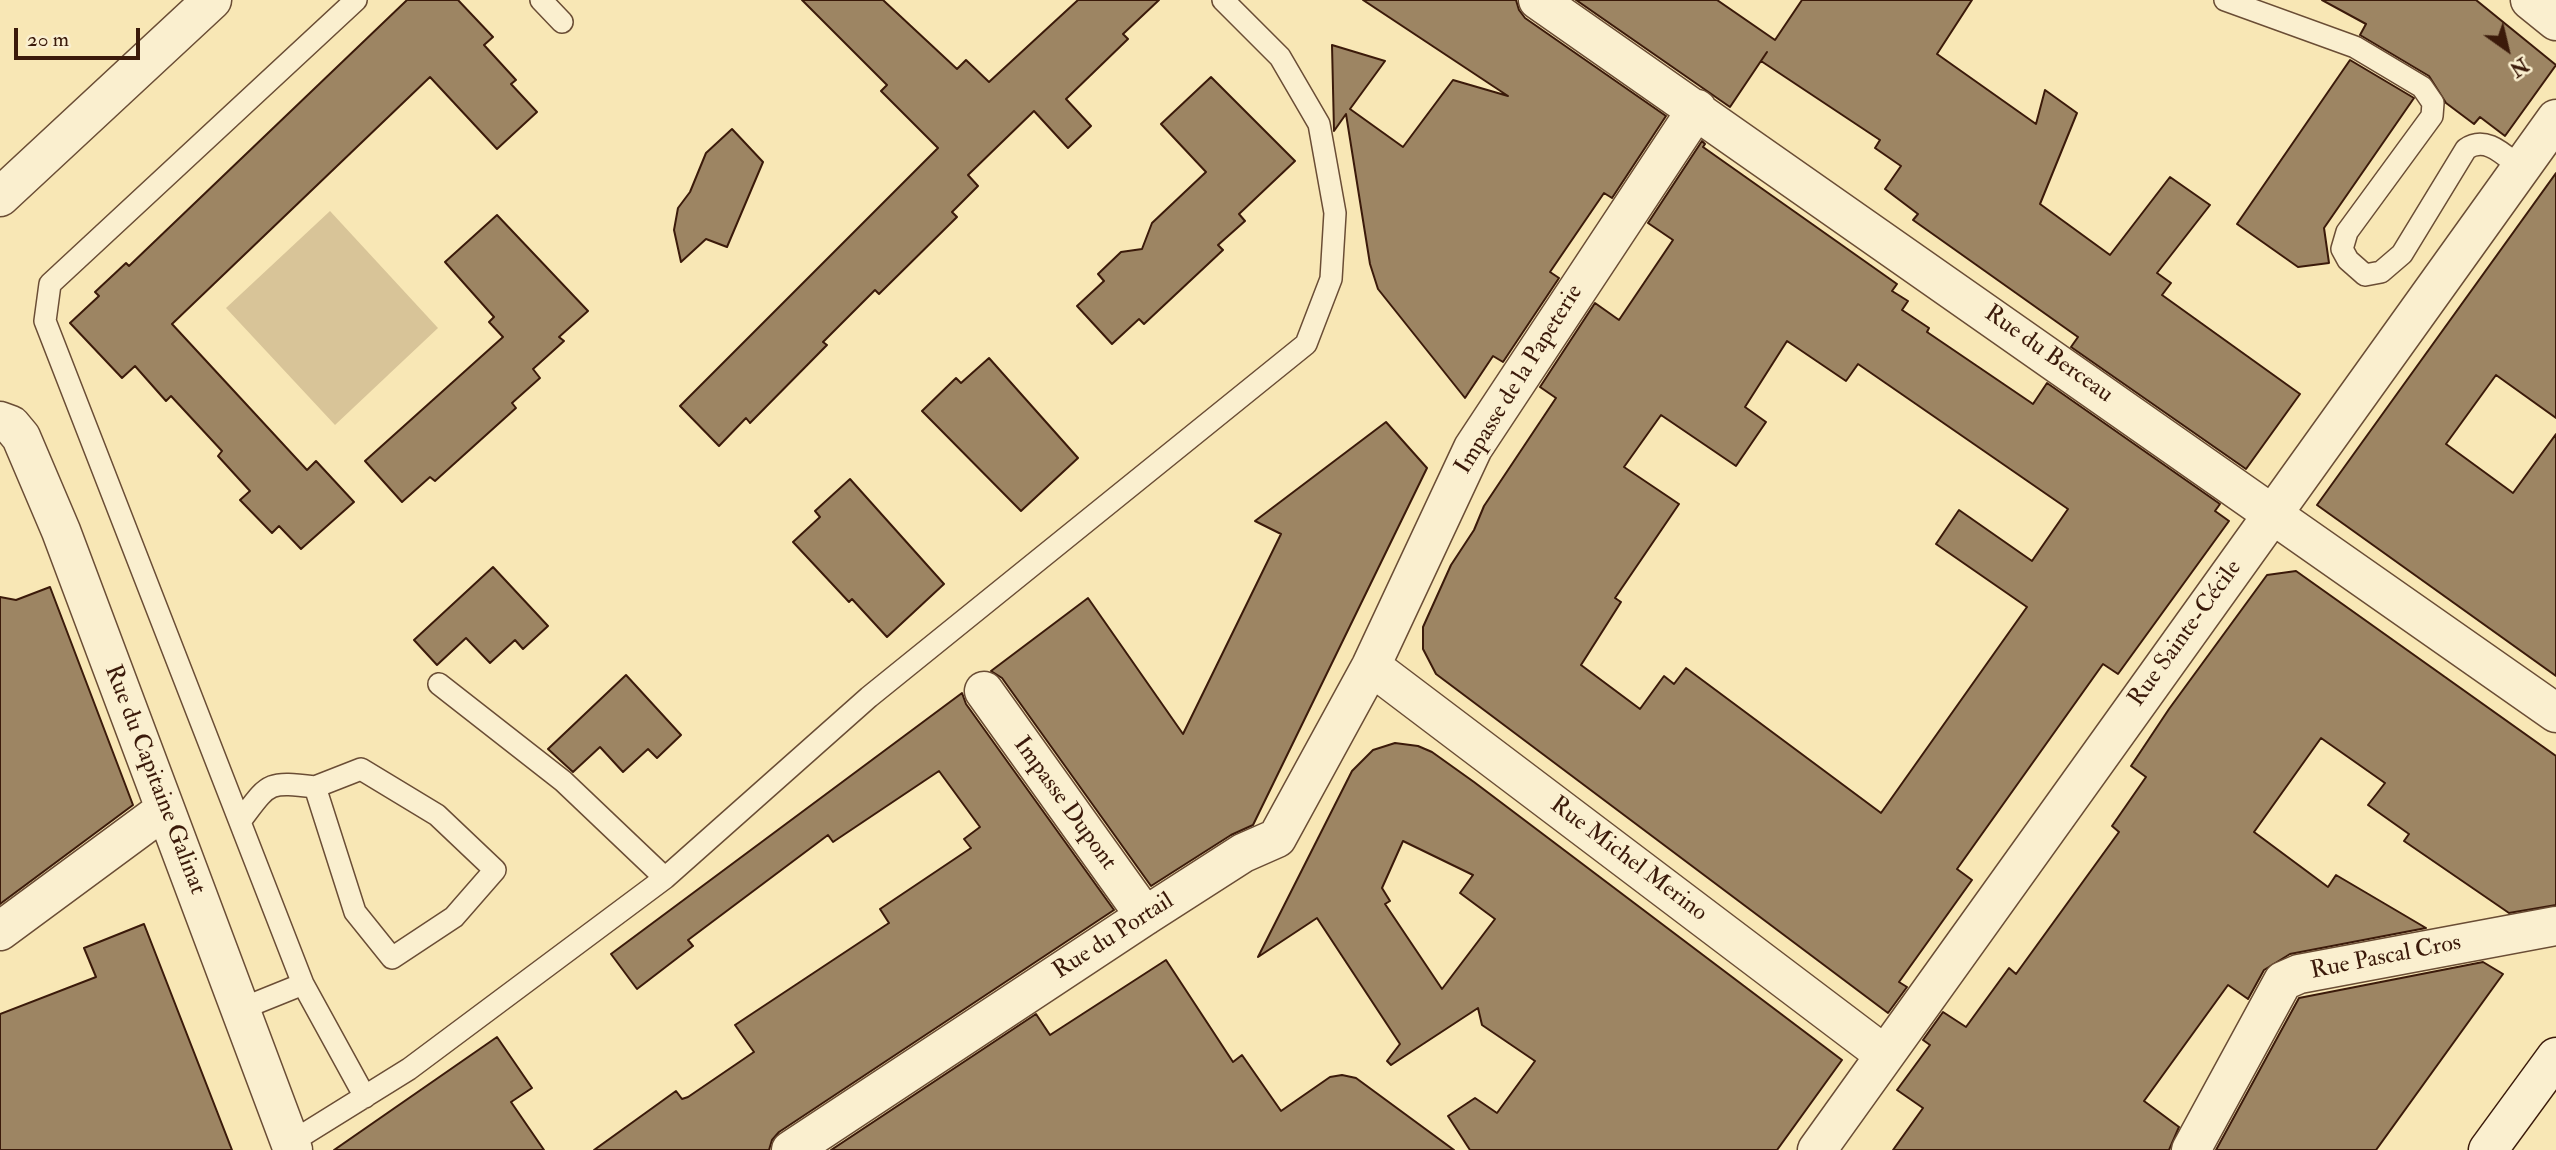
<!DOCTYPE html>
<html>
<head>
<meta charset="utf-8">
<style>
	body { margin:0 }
	#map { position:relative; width:2556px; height:1150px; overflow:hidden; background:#f8e7b5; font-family:"IM FELL Double Pica",serif }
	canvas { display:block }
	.north { position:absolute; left:2472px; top:14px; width:70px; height:70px; -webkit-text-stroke:5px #faefcf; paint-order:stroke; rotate:146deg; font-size:19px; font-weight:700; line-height:28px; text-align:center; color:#3b1a0a }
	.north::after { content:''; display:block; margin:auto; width:24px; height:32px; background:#3b1a0a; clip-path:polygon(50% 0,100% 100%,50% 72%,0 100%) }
	.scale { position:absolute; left:14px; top:28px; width:126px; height:32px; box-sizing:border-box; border:4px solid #3b1a0a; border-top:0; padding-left:9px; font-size:21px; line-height:24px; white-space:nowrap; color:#3b1a0a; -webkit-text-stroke:5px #faefcf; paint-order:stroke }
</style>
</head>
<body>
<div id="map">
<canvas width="2556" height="1150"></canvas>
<div class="north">N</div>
<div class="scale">20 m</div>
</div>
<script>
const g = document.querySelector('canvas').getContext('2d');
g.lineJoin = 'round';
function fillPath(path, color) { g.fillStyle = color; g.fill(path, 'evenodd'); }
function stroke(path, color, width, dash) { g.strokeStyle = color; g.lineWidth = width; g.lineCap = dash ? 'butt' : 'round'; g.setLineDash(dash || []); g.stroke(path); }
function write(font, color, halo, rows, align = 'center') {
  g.font = font + ' "IM FELL Double Pica",serif'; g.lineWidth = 6; g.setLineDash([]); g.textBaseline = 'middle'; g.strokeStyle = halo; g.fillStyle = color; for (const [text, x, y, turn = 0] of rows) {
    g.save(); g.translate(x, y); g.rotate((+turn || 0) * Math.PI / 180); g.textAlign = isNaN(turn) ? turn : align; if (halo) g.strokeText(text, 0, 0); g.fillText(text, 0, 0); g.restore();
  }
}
const green = new Path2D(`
	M 330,211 L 438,328 L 335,425 L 226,308 Z`);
const building = new Path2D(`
	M 407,0 L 458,0 L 493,37 L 484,45 L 516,80 L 511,84 L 537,112 L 497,149 L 430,77 L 172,324 L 307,470 L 316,461 L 354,502 L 301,549 L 279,526 L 272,533 L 240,500 L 250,491 L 218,456 L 222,451 L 171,396 L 166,401 L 135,366 L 122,378 L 70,323 L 99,296 L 95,292 L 126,263 L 129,266 Z
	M 802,0 L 883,0 L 957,69 L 966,60 L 989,82 L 1078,0 L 1159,0 L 1123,34 L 1128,39 L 1066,99 L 1091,126 L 1068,148 L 1034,111 L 968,175 L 978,186 L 952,212 L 957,217 L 879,294 L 875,290 L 823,342 L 827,345 L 750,423 L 746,418 L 719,446 L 680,406 L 938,148 L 881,91 L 887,85 Z
	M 1363,0 L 1516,0 L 1519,10 L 1525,18 L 1666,116 L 1612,198 L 1604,193 L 1550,272 L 1559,278 L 1503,362 L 1493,356 L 1465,398 L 1378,289 L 1370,264 L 1346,114 L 1334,131 L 1332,45 L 1385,61 L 1350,109 L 1403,147 L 1453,80 L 1508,96 Z
	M 1576,0 L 1717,0 L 1775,40 L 1802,0 L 1972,0 L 1937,54 L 2036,124 L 2045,90 L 2077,113 L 2040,204 L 2110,255 L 2170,177 L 2210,205 L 2157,273 L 2171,283 L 2162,295 L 2300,394 L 2246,469 L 2071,347 L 2078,337 L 1913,220 L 1918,214 L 1885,189 L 1901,166 L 1875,148 L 1880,140 L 1761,61 L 1767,52 L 1730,107 Z
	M 2322,0 L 2476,0 L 2556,65 L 2505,136 L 2480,117 L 2474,124 L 2446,103 L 2429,76 L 2360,35 L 2366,24 Z
	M 2350,60 L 2414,98 L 2324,228 L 2329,263 L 2298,267 L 2237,224 Z
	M 1211,77 L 1295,161 L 1239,214 L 1245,221 L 1218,245 L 1223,250 L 1144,324 L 1139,319 L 1112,344 L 1077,306 L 1104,281 L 1098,274 L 1121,252 L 1142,249 L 1152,223 L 1206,172 L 1161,124 Z
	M 732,129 L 763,162 L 727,247 L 706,239 L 681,262 L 674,230 L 678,208 L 690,192 L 706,153 Z
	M 1702,141 L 1705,144 L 1703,147 L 1897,284 L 1892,291 L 1908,301 L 1902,310 L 1929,328 L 1927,332 L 2033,404 L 2047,383 L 2220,504 L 2215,511 L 2229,521 L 2118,674 L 2103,664 L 1957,869 L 1972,880 L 1899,982 L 1907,987 L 1888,1013 L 1436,674 L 1423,649 L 1423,627 L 1451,565 L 1474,530 L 1484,506 L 1556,398 L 1540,387 L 1595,303 L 1619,320 L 1673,240 L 1648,223 ZM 1787,341 L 1846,381 L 1858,364 L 2068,509 L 2032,561 L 1959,510 L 1936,544 L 2027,607 L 1881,813 L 1686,668 L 1674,684 L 1664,676 L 1640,709 L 1581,665 L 1621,602 L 1615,598 L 1679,504 L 1624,467 L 1661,415 L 1736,466 L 1766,422 L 1745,407 Z
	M 2556,173 L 2556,418 L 2496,375 L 2446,444 L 2513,493 L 2556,434 L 2556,676 L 2317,505 Z
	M 497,215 L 588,311 L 559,337 L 564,341 L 533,369 L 540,378 L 512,403 L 516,408 L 435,481 L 430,477 L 402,502 L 365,461 L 503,337 L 489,322 L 494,317 L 445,262 Z
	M 989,358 L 1078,458 L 1021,511 L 922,411 L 956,378 L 961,383 Z
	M 1386,422 L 1427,468 L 1253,825 L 1231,835 L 1151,886 L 1002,678 L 991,671 L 1088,598 L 1183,734 L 1281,534 L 1255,521 Z
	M 850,479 L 944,584 L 887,637 L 852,599 L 849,602 L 793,542 L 820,517 L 815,511 Z
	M 493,567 L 548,626 L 523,649 L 515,640 L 490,663 L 466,638 L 437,665 L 414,640 Z
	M 2296,571 L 2556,756 L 2556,905 L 2509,913 L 2404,841 L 2409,834 L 2368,805 L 2385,783 L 2321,738 L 2254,832 L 2328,887 L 2336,875 L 2426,928 L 2290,954 L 2264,970 L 2248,999 L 2228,985 L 2144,1101 L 2179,1127 L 2169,1150 L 1893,1150 L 1923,1108 L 1897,1090 L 1930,1045 L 1923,1040 L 1943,1012 L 1966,1027 L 2009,968 L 2016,974 L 2119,832 L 2112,826 L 2146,777 L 2131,766 L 2169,709 L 2267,575 Z
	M 50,587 L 133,805 L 0,904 L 0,597 L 16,600 Z
	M 626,675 L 681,735 L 657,758 L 648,749 L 623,772 L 600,747 L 573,772 L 548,749 Z
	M 962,693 L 966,704 L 1114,910 L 779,1132 L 772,1140 L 769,1150 L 594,1150 L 676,1091 L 682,1099 L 688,1097 L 754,1052 L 735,1025 L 889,923 L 880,909 L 971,848 L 964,839 L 980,827 L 939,771 L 833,842 L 828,835 L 688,940 L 693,946 L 637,989 L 611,954 Z
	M 1395,743 L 1418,746 L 1432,752 L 1474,782 L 1842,1060 L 1777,1150 L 1470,1150 L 1448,1116 L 1475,1098 L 1497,1113 L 1535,1061 L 1482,1025 L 1478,1008 L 1391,1065 L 1387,1061 L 1400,1044 L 1317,918 L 1258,957 L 1352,771 L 1373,750 ZM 1403,841 L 1473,875 L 1460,893 L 1495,919 L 1442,989 L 1385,904 L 1390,901 L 1382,888 Z
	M 144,924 L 232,1150 L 0,1150 L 0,1014 L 96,977 L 84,948 Z
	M 1166,960 L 1233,1062 L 1242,1055 L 1281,1111 L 1330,1077 L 1342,1075 L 1356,1078 L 1454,1150 L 831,1150 L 1036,1014 L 1050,1035 Z
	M 2483,962 L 2503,974 L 2376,1150 L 2216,1150 L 2299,998 Z
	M 497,1037 L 532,1088 L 511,1102 L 544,1150 L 334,1150 Z`);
const lane = new Path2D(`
	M 356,0 L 50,284 L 45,321 L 303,984 L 365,1097
	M 541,0 L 562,22
	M 2225,0 L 2355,47 L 2422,87 L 2433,103 L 2432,116 L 2347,232 L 2342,249 L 2348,260 L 2365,275 L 2381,272 L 2402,254 L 2466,149 C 2486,135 2504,155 2521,168
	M 439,684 L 563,781 L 665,878
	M 241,820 C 269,783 267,781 315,787 L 355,912 L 392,958 L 454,917 L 495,870 L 437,815 L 361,769 L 315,787
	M 241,1009 L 303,984
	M 290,1143 L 409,1069 L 665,878 L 869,697 L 1306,344 L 1331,279 L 1335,213 L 1319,124 L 1280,57 L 1223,0`);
const street = new Path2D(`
	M 1538,0 L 2556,713
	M 2530,0 L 2556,21
	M 0,197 L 212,0
	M 0,421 L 11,425 L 21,437 L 61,531 L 293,1150
	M 1371,666 L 1885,1055
	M 984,691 L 1145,916
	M 0,931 L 164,810
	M 791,1150 L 1145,916 L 1243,853 L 1277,838 L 1371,666 L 1473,448 L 1697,109
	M 1817,1150 L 2556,119
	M 2191,1150 L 2283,981 L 2299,974 L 2556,926`);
const secondary = new Path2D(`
	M 2488,1150 L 2556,1057`);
const streetNames = [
	["Rue du Berceau",2048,355,35],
	["Impasse de la Papeterie",1520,380,-58],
	["Rue Sainte-Cécile",2186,634,-54],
	["Rue du Capitaine Galinat",154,780,69],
	["Impasse Dupont",1064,804,54],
	["Rue Michel Merino",1628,860,37],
	["Rue du Portail",1114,937,-33],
	["Rue Pascal Cros",2386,958,-11]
];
fillPath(green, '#d8c498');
fillPath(building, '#9d8563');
stroke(building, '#3b1a0a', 2);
stroke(lane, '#6a4d35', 24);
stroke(street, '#6a4d35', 41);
stroke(secondary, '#3b1a0a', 41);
stroke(lane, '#faefcf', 21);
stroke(street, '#faefcf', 38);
stroke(secondary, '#faefcf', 38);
write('24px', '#3b1a0a', '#faefcf', streetNames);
</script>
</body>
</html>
